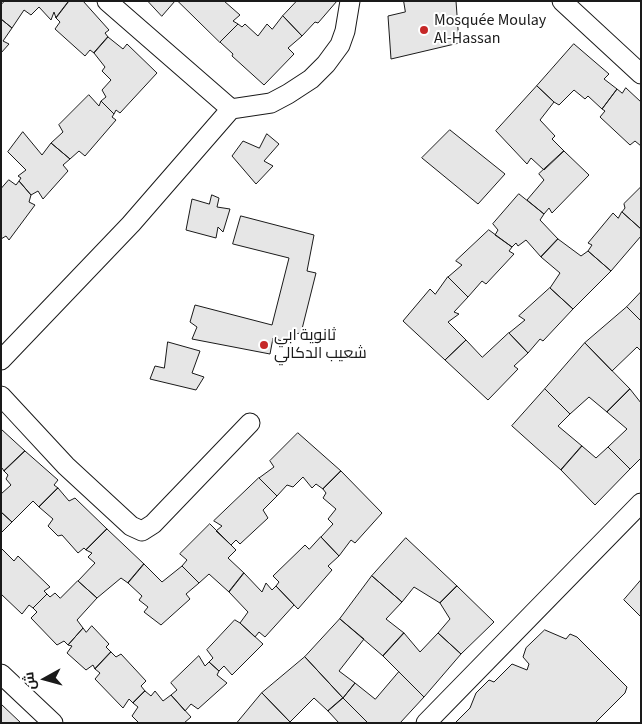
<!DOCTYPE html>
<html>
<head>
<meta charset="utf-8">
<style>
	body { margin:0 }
	#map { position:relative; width:642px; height:724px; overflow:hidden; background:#fff; font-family:"Source Sans 3",Cairo,sans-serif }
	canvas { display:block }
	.frame { position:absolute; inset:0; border:2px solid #1a1a1a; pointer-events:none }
	.north { position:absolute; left:20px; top:654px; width:50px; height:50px; -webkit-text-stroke:4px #fff; paint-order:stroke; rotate:263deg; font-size:14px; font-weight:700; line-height:20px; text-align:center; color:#1a1a1a }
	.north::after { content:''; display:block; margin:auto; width:18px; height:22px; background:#1a1a1a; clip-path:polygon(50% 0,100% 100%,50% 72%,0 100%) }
</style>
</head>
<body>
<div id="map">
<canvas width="642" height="724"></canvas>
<div class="frame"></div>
<div class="north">ش</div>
</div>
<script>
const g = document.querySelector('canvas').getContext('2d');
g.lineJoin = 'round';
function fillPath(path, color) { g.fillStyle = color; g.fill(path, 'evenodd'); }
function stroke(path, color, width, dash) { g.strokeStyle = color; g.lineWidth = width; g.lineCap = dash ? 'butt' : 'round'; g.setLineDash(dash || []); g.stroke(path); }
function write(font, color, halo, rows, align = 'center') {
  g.font = font + ' "Source Sans 3",Cairo,sans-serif'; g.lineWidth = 4; g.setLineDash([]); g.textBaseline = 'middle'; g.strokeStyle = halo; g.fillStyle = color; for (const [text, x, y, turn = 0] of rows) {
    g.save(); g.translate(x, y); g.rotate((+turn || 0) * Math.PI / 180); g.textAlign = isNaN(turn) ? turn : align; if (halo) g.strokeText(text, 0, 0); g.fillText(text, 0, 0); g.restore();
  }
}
const building = new Path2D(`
	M 5,1 L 69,1 L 56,18 L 54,12 L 51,20 L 39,7 L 31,15 L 24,10 L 12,28 L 1,19 L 1,5 Z
	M 69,1 L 83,1 L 109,30 L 105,33 L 108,37 L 94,53 L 90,50 L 85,56 L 55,29 L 60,22 L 56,18 Z
	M 148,1 L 175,1 L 162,16 Z
	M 178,1 L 224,1 L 240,15 L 233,21 L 238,24 L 220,42 Z
	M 297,1 L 337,1 L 318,23 L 315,22 L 302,36 L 283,16 Z
	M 404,1 L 456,1 L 459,43 L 391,59 L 388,16 L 405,12 Z
	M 283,16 L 302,36 L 288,48 L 294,54 L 264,85 L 232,56 L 233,54 L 220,42 L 238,24 L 242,27 L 245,24 L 258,36 L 267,24 L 272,29 Z
	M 1,19 L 12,28 L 3,41 L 9,44 L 1,53 Z
	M 108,37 L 123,49 L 127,44 L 157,73 L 120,113 L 116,110 L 114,114 L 101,101 L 106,97 L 102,90 L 111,80 L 102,71 L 105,67 L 94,53 Z
	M 574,44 L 609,74 L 604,79 L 617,89 L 602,109 L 588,96 L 585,99 L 574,90 L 559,105 L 554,102 L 537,86 Z
	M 537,86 L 554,102 L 540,120 L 555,136 L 552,139 L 564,151 L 544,170 L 531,158 L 527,164 L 496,131 Z
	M 626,88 L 641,102 L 641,146 L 635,141 L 630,145 L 600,117 L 605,111 L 602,109 L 617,89 L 622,93 Z
	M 89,95 L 99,106 L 101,101 L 114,114 L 112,117 L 116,120 L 85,156 L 79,151 L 70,159 L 51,143 L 63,132 L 59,125 Z
	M 450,130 L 505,174 L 478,204 L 422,158 Z
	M 23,132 L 42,155 L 51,143 L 70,159 L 63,165 L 68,171 L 43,199 L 38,191 L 31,195 L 19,181 L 21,178 L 18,176 L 26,170 L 8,152 Z
	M 267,134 L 279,144 L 264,161 L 273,166 L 256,184 L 232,156 L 243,141 L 259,148 Z
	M 564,151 L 589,175 L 552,213 L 549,208 L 544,214 L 527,200 L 544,180 L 539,174 Z
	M 9,180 L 16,185 L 19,181 L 31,195 L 29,202 L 35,205 L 9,240 L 6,236 L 1,239 L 1,189 Z
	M 641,187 L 641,229 L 622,212 L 625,208 L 624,204 Z
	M 519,194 L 544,214 L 540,220 L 558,239 L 541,257 L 526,240 L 518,246 L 516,243 L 512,247 L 495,235 L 498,230 L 493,224 Z
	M 212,195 L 219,198 L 217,207 L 230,209 L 223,232 L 218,227 L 216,238 L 186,230 L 192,199 L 209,204 Z
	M 622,212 L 641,229 L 641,236 L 611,271 L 588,251 L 592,245 L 588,243 L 613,213 L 618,218 Z
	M 241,216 L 314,235 L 307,271 L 316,273 L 301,333 L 294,334 L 290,344 L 273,338 L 270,354 L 192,339 L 197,327 L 190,322 L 195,305 L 272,325 L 289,258 L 233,244 Z
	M 489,230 L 512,247 L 509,251 L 514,254 L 486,284 L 482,281 L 468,297 L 448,277 L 462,265 L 456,261 Z
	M 558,239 L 581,256 L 588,251 L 611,271 L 573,309 L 550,288 L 560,273 L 541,257 Z
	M 448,277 L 468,297 L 454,312 L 459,314 L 448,322 L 466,340 L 445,360 L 403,321 L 430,289 L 435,294 Z
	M 550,288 L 573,309 L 543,341 L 540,339 L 528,353 L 509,333 L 525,320 L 519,316 Z
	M 641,292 L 641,321 L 627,307 Z
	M 627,307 L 641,321 L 641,351 L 637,347 L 612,371 L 585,343 Z
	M 509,333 L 528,353 L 514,366 L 518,369 L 488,400 L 445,360 L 466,340 L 482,357 Z
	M 168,342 L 200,351 L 192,373 L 204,377 L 196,390 L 150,379 L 155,366 L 164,368 Z
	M 585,343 L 630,389 L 607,412 L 589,397 L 570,414 L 545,389 Z
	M 545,389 L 570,414 L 558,426 L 582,446 L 561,470 L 512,426 Z
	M 630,389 L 641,403 L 641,458 L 630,469 L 608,447 L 627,429 L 607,412 Z
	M 1,429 L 25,451 L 4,471 L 2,468 L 1,469 Z
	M 298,433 L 341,471 L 323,489 L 316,484 L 312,488 L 303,477 L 293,487 L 287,485 L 277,496 L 259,478 L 274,467 L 270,461 Z
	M 582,446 L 596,458 L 608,447 L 630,469 L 595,505 L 561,470 Z
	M 25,451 L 58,480 L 54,485 L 58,488 L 39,507 L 33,501 L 12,522 L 1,512 L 1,494 L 11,485 L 6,479 L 8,475 L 4,471 Z
	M 341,471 L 382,513 L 355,543 L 351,540 L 339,556 L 321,537 L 333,524 L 328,519 L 336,509 L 323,498 L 326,493 L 323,489 Z
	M 259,478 L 277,496 L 263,510 L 268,518 L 240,544 L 236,540 L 231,545 L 216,531 L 222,526 L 214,521 Z
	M 58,488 L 69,501 L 75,498 L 107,529 L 86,550 L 84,548 L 78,553 L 62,535 L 58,536 L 48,526 L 53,519 L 39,507 Z
	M 1,512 L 12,522 L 1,533 Z
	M 210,524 L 236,550 L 228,558 L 244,573 L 229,592 L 209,574 L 199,583 L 182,566 L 187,560 L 180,554 Z
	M 107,529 L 144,564 L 128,583 L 121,578 L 97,598 L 78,581 L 95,563 L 88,557 L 92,553 L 86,550 Z
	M 321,537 L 339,556 L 328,566 L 332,570 L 298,609 L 276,586 L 279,582 L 273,576 L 305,545 L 309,549 Z
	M 406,538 L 457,586 L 440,603 L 414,587 L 402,602 L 372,576 Z
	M 1,548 L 14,561 L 18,556 L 50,587 L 44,591 L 47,594 L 33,608 L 29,605 L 22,614 L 1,594 Z
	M 144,564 L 162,582 L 182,566 L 199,583 L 186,594 L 190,599 L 161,625 L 144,612 L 148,607 L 139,600 L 142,596 L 128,583 Z
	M 244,573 L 262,592 L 266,583 L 272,590 L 276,586 L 294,605 L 265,637 L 259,632 L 255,637 L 240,623 L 248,612 L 229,592 Z
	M 372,576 L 402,602 L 386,619 L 404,633 L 383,656 L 340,619 Z
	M 641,580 L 641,617 L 624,600 Z
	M 78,581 L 97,598 L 77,620 L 83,628 L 68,645 L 64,641 L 57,645 L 31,618 L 37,612 L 33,608 L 47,594 L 50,597 L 55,593 L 60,598 Z
	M 457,586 L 494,622 L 461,654 L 438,633 L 450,619 L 440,603 Z
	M 340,619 L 364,639 L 339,671 L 355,683 L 343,698 L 305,657 Z
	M 235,620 L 240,623 L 263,644 L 232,675 L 224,666 L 219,671 L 209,662 L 213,658 L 207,650 Z
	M 92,626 L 109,644 L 106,647 L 111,652 L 95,669 L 93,665 L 86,670 L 67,653 L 72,646 L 68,645 L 83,628 L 86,632 Z
	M 545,630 L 566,639 L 570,634 L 577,637 L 627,687 L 625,693 L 595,723 L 455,723 L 470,708 L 476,693 L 489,680 L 494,682 L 512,664 L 527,670 L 529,664 L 523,657 L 526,648 Z
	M 404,633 L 420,652 L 438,633 L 461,654 L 424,697 L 383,656 Z
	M 111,652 L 116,657 L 121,654 L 146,681 L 141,686 L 145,691 L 133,703 L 129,699 L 123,708 L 95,679 L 100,673 L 95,669 Z
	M 199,656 L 205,666 L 209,662 L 219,671 L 217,675 L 227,683 L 198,709 L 191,704 L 185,711 L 171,695 L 177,690 L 171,683 Z
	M 305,657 L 343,698 L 328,711 L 314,698 L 290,722 L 262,693 Z
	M 399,672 L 424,697 L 400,723 L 368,723 L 343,698 L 355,683 L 375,699 Z
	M 145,691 L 151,696 L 155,691 L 163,701 L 171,695 L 191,717 L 184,723 L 139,723 L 132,716 L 138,707 L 133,703 Z
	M 262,693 L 290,722 L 291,723 L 237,723 Z
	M 343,698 L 368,723 L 339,723 L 328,711 Z
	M 1,704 L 21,723 L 1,723 Z`);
const minor = new Path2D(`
	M 107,1 L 231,109
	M 562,1 L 641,74
	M 1,360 L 131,224 L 231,109 L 271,103 L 288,94 L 311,79 L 326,64 L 340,45 L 345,31 L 350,1
	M 1,396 L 66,466 L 131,526 L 142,531 L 153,524 L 250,423
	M 1,674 L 53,723
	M 426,723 L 641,503`);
const markers = [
	[424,30,5,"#c62828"],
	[264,345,5,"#c62828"]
];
const poiNames = [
	["Mosquée Moulay",434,21],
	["Al-Hassan",434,39],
	["ثانوية ابي",274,336],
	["شعيب الدكالي",274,354]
];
fillPath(building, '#e6e6e6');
stroke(building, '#1a1a1a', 1);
stroke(minor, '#1a1a1a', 21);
stroke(minor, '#fff', 19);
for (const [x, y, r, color] of markers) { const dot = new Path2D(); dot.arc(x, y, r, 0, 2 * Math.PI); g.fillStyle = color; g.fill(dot); stroke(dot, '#fff', 2); }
write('16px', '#1a1a1a', '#fff', poiNames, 'left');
</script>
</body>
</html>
